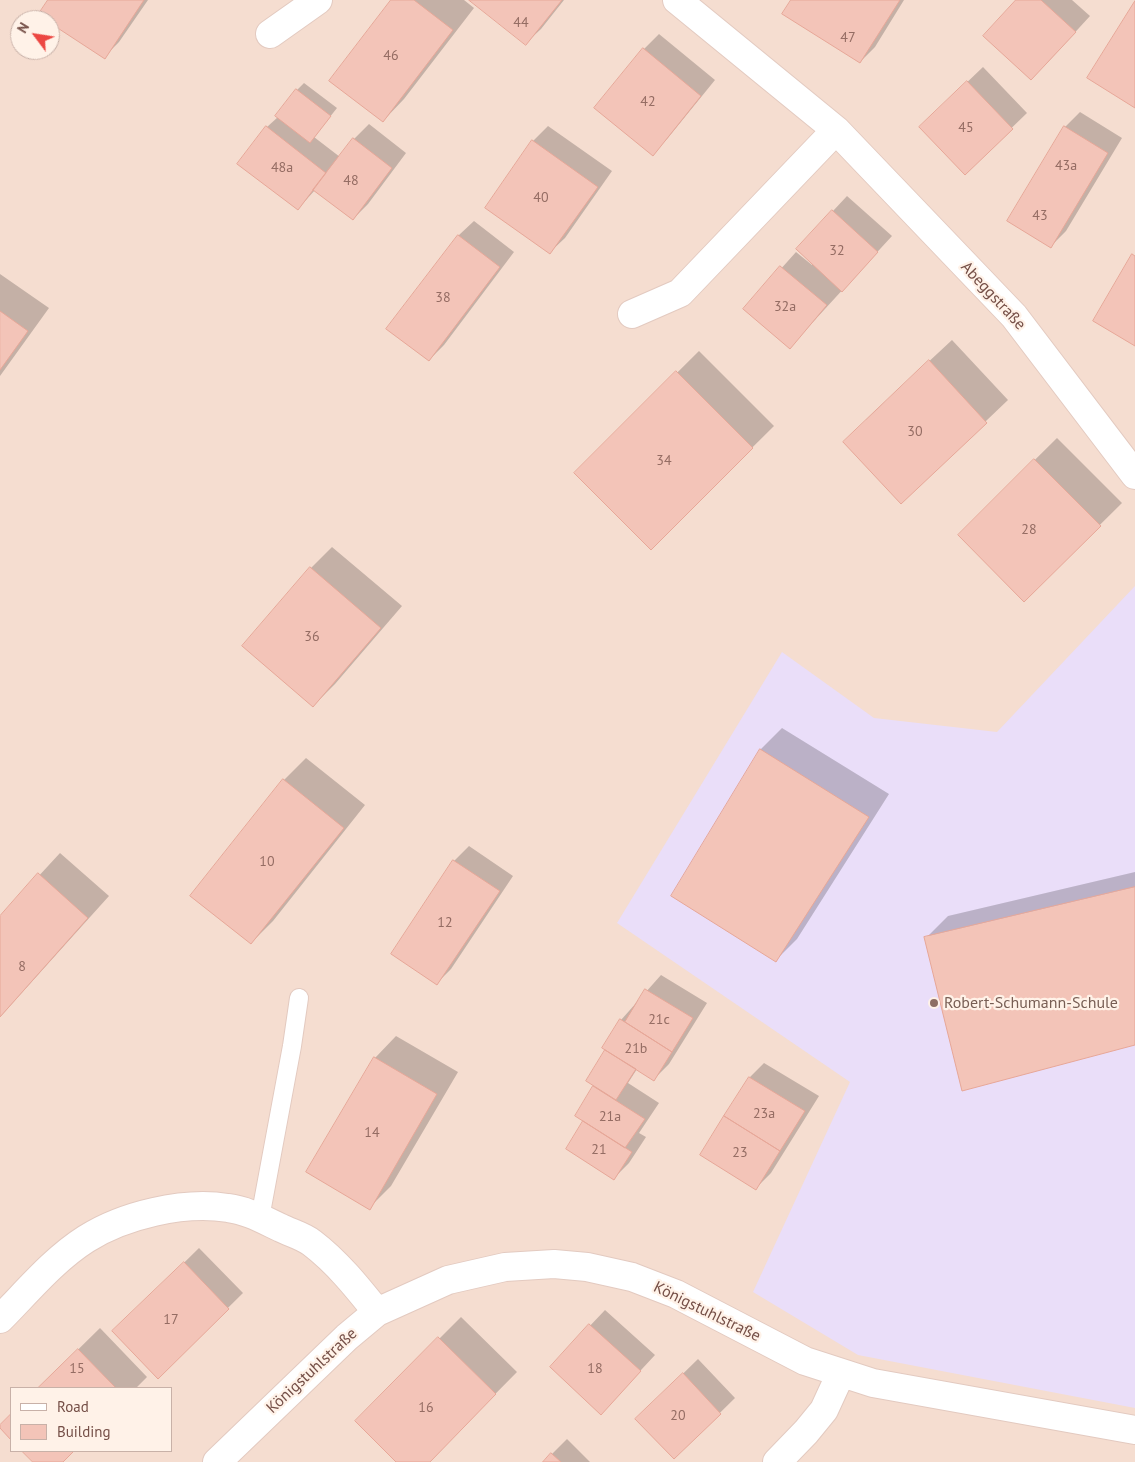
<!DOCTYPE html>
<html>
<head>
<meta charset="utf-8">
<style>
	body { margin:0 }
	#map { position:relative; width:1135px; height:1462px; overflow:hidden; background:#fdede1; font-family:"PT Sans",sans-serif }
	canvas { display:block }
	.legend { position:absolute; left:10px; top:1387px; width:162px; height:65px; box-sizing:border-box; background:#fff2e8; border:1px solid #c8b1a8; margin:0; padding:6px 9px; list-style:none; font-size:15px; color:#754f47 }
	.legend li { display:flex; align-items:center; gap:10px; height:25px }
	.legend b { width:25px; border:1px solid #c8b1a8 }
	.north { position:absolute; left:10px; top:10px; width:50px; height:50px; box-sizing:border-box; background:#fff2e8; border:1px solid #c8b1a8; border-radius:50%; rotate:301deg; font-size:14px; font-weight:700; line-height:20px; text-align:center; color:#754f47 }
	.north::after { content:''; display:block; margin:auto; width:18px; height:22px; background:#ec4742; clip-path:polygon(50% 0,100% 100%,50% 72%,0 100%) }
</style>
</head>
<body>
<div id="map">
<canvas width="1135" height="1462"></canvas>
<ul class="legend">
<li><b style="height:6px;background:#fff"></b>Road</li>
<li><b style="height:14px;background:#f3c4b8"></b>Building</li>
</ul>
<div class="north">N</div>
</div>
<script>
const g = document.querySelector('canvas').getContext('2d');
g.lineJoin = 'round';
function fillPath(path, color) { g.fillStyle = color; g.fill(path, 'evenodd'); }
function stroke(path, color, width, dash) { g.strokeStyle = color; g.lineWidth = width; g.lineCap = dash ? 'butt' : 'round'; g.setLineDash(dash || []); g.stroke(path); }
function write(font, color, halo, rows, align = 'center') {
  g.font = font + ' "PT Sans",sans-serif'; g.lineWidth = 4.5; g.setLineDash([]); g.textBaseline = 'middle'; g.strokeStyle = halo; g.fillStyle = color; for (const [text, x, y, turn = 0] of rows) {
    g.save(); g.translate(x, y); g.rotate((+turn || 0) * Math.PI / 180); g.textAlign = isNaN(turn) ? turn : align; if (halo) g.strokeText(text, 0, 0); g.fillText(text, 0, 0); g.restore();
  }
}
const residential = new Path2D(`
	M 0,0 L 1135,0 L 1135,1462 L 0,1462 ZM 20,20 L 50,20 L 50,50 L 20,50 ZM 11,1388 L 171,1388 L 171,1451 L 11,1451 Z`);
const education = new Path2D(`
	M 1135,586 L 1135,1408 L 858,1355 L 753,1292 L 850,1082 L 617,923 L 782,652 L 874,718 L 997,732 Z`);
const shadow = new Path2D(`
	M 50,0 L 148,0 L 119,42 L 104,57 L 48,20 Z
	M 392,0 L 464,0 L 474,8 L 404,99 L 383,121 Z
	M 471,0 L 564,0 L 541,29 L 526,43 Z
	M 792,0 L 904,0 L 875,47 L 860,62 Z
	M 1018,0 L 1072,0 L 1090,16 L 1046,64 Z
	M 659,34 L 715,80 L 667,139 L 652,154 L 644,49 Z
	M 983,67 L 1027,113 L 965,173 L 936,112 Z
	M 304,83 L 337,108 L 314,137 L 340,157 L 354,139 L 369,124 L 406,153 L 368,204 L 353,219 L 315,190 L 298,209 L 267,127 L 278,117 L 297,90 Z
	M 1080,112 L 1122,138 L 1066,231 L 1051,246 L 1065,127 Z
	M 548,126 L 612,171 L 565,238 L 550,252 L 533,141 Z
	M 847,196 L 892,236 L 790,347 L 745,309 L 796,252 L 812,265 L 833,211 Z
	M 474,221 L 514,252 L 444,345 L 429,360 L 388,329 L 459,235 Z
	M 0,274 L 49,308 L 0,376 Z
	M 952,340 L 1008,400 L 901,502 L 866,420 Z
	M 699,351 L 774,426 L 651,548 L 576,473 Z
	M 1057,438 L 1122,503 L 1024,600 L 959,535 Z
	M 332,547 L 402,606 L 335,684 L 313,706 L 311,568 Z
	M 782,728 L 889,794 L 797,939 L 776,960 L 673,896 L 761,749 Z
	M 306,758 L 365,805 L 273,921 L 251,943 L 192,896 L 284,780 Z
	M 469,846 L 513,876 L 451,969 L 436,984 L 454,861 Z
	M 60,853 L 109,896 L 0,1017 L 0,918 Z
	M 1135,872 L 1135,1043 L 926,938 L 948,916 Z
	M 661,975 L 707,1003 L 669,1064 L 654,1079 L 637,1069 L 628,1083 L 659,1103 L 639,1133 L 646,1137 L 629,1163 L 614,1178 L 585,1121 L 576,1115 L 596,1086 L 587,1080 L 606,1050 L 621,1020 Z
	M 396,1036 L 458,1072 L 391,1186 L 369,1208 L 375,1058 Z
	M 764,1063 L 819,1096 L 771,1173 L 756,1188 L 750,1077 Z
	M 199,1248 L 243,1293 L 158,1377 L 129,1317 Z
	M 605,1310 L 655,1355 L 615,1398 L 551,1367 Z
	M 461,1317 L 517,1372 L 428,1462 L 397,1462 L 357,1421 Z
	M 100,1328 L 147,1377 L 136,1388 L 39,1388 Z
	M 698,1359 L 735,1398 L 674,1458 L 652,1404 Z
	M 567,1439 L 590,1462 L 544,1462 Z`);
const building = new Path2D(`
	M 48,0 L 144,0 L 105,59 L 50,23 L 50,20 L 46,20 L 38,15 Z
	M 391,0 L 414,0 L 453,30 L 383,122 L 329,81 Z
	M 469,0 L 562,0 L 526,45 Z
	M 791,0 L 900,0 L 860,63 L 782,14 Z
	M 1016,0 L 1041,0 L 1076,32 L 1031,80 L 983,36 Z
	M 1135,1 L 1135,108 L 1087,78 Z
	M 643,48 L 701,96 L 653,156 L 594,108 Z
	M 967,81 L 1013,129 L 965,175 L 919,127 Z
	M 296,89 L 331,116 L 310,143 L 275,116 Z
	M 266,126 L 326,173 L 298,210 L 237,164 Z
	M 1064,126 L 1108,153 L 1051,248 L 1007,221 Z
	M 353,138 L 392,168 L 353,220 L 313,190 Z
	M 532,140 L 598,187 L 550,254 L 485,208 Z
	M 832,210 L 878,252 L 842,292 L 796,249 Z
	M 458,235 L 500,267 L 429,361 L 386,329 Z
	M 1132,254 L 1135,256 L 1135,346 L 1093,321 Z
	M 780,266 L 827,305 L 790,349 L 743,309 Z
	M 0,311 L 28,331 L 0,370 Z
	M 929,360 L 987,423 L 901,504 L 843,442 Z
	M 676,371 L 753,448 L 651,550 L 574,473 Z
	M 1034,459 L 1101,526 L 1024,602 L 958,535 Z
	M 310,567 L 381,628 L 313,707 L 242,646 Z
	M 760,749 L 869,817 L 776,962 L 671,896 Z
	M 283,779 L 344,828 L 251,944 L 190,896 Z
	M 453,860 L 500,891 L 437,985 L 391,954 Z
	M 38,873 L 88,918 L 0,1017 L 0,916 Z
	M 1135,887 L 1135,1045 L 962,1091 L 924,937 Z
	M 645,989 L 693,1018 L 672,1052 L 625,1022 Z
	M 620,1019 L 672,1052 L 654,1081 L 602,1048 Z
	M 605,1050 L 636,1069 L 616,1100 L 586,1081 Z
	M 374,1057 L 437,1094 L 370,1210 L 306,1172 Z
	M 749,1077 L 805,1111 L 780,1151 L 724,1116 Z
	M 593,1086 L 645,1119 L 625,1148 L 575,1116 Z
	M 724,1116 L 780,1151 L 756,1190 L 700,1155 Z
	M 583,1121 L 632,1152 L 614,1180 L 566,1149 Z
	M 184,1262 L 229,1309 L 158,1379 L 112,1331 Z
	M 589,1324 L 641,1371 L 601,1415 L 550,1367 Z
	M 438,1337 L 496,1394 L 430,1462 L 396,1462 L 355,1421 Z
	M 78,1349 L 116,1388 L 38,1388 Z
	M 683,1373 L 721,1414 L 674,1459 L 635,1419 Z
	M 11,1414 L 11,1440 L 0,1428 L 0,1425 Z
	M 22,1451 L 74,1451 L 63,1462 L 33,1462 Z
	M 551,1453 L 561,1462 L 543,1462 Z`);
const service = new Path2D(`
	M 260,1218 L 292,1046 L 299,998`);
const minor = new Path2D(`
	M 677,0 L 836,130 L 1014,316 L 1135,475
	M 270,34 L 318,0
	M 632,314 L 680,293 L 836,130
	M 0,1319 C 27,1292 53,1260 86,1239 C 124,1215 183,1201 228,1208 C 246,1210 264,1220 281,1228 C 291,1233 303,1236 312,1243 C 337,1262 357,1287 377,1312
	M 217,1462 L 347,1337 L 377,1312 L 448,1280 L 505,1267 L 554,1264 L 587,1267 L 632,1277 L 676,1294 L 805,1361 L 873,1383 L 1135,1430
	M 777,1462 L 806,1432 L 824,1410 L 841,1373`);
const markers = [
	[934,1003,5,"#8d6e63"]
];
const numberNames = [
	["44",521,23],
	["47",848,38],
	["46",391,56],
	["42",648,102],
	["45",966,128],
	["43a",1066,166],
	["48a",282,168],
	["48",351,181],
	["40",541,198],
	["43",1040,216],
	["32",837,251],
	["38",443,298],
	["32a",785,307],
	["30",915,432],
	["34",664,461],
	["28",1029,530],
	["36",312,637],
	["10",267,862],
	["12",445,923],
	["8",22,967],
	["21c",659,1020],
	["21b",636,1049],
	["23a",764,1114],
	["21a",610,1117],
	["14",372,1133],
	["21",599,1150],
	["23",740,1153],
	["17",171,1320],
	["15",77,1369],
	["18",595,1369],
	["16",426,1408],
	["20",678,1416]
];
const streetNames = [
	["Abeggstraße",993,296,47],
	["Königstuhlstraße",707,1312,26],
	["Königstuhlstraße",312,1371,-43]
];
const educationNames = [
	["Robert-Schumann-Schule",944,1003]
];
fillPath(residential, '#f5ddd0');
fillPath(education, '#eadef9');
fillPath(shadow, '#0003');
fillPath(building, '#f3c4b8');
stroke(building, '#e7a798', 1);
stroke(service, '#e3cac0', 20);
stroke(minor, '#e3cac0', 30);
stroke(service, '#fff', 18);
stroke(minor, '#fff', 28);
for (const [x, y, r, color] of markers) { const dot = new Path2D(); dot.arc(x, y, r, 0, 2 * Math.PI); g.fillStyle = color; g.fill(dot); stroke(dot, '#fff2e8', 2); }
write('14px', '#946c63', null, numberNames);
write('16px', '#754f47', '#fff2e8', streetNames);
write('16px', '#785e54', '#fff2e8', educationNames, 'left');
</script>
</body>
</html>
